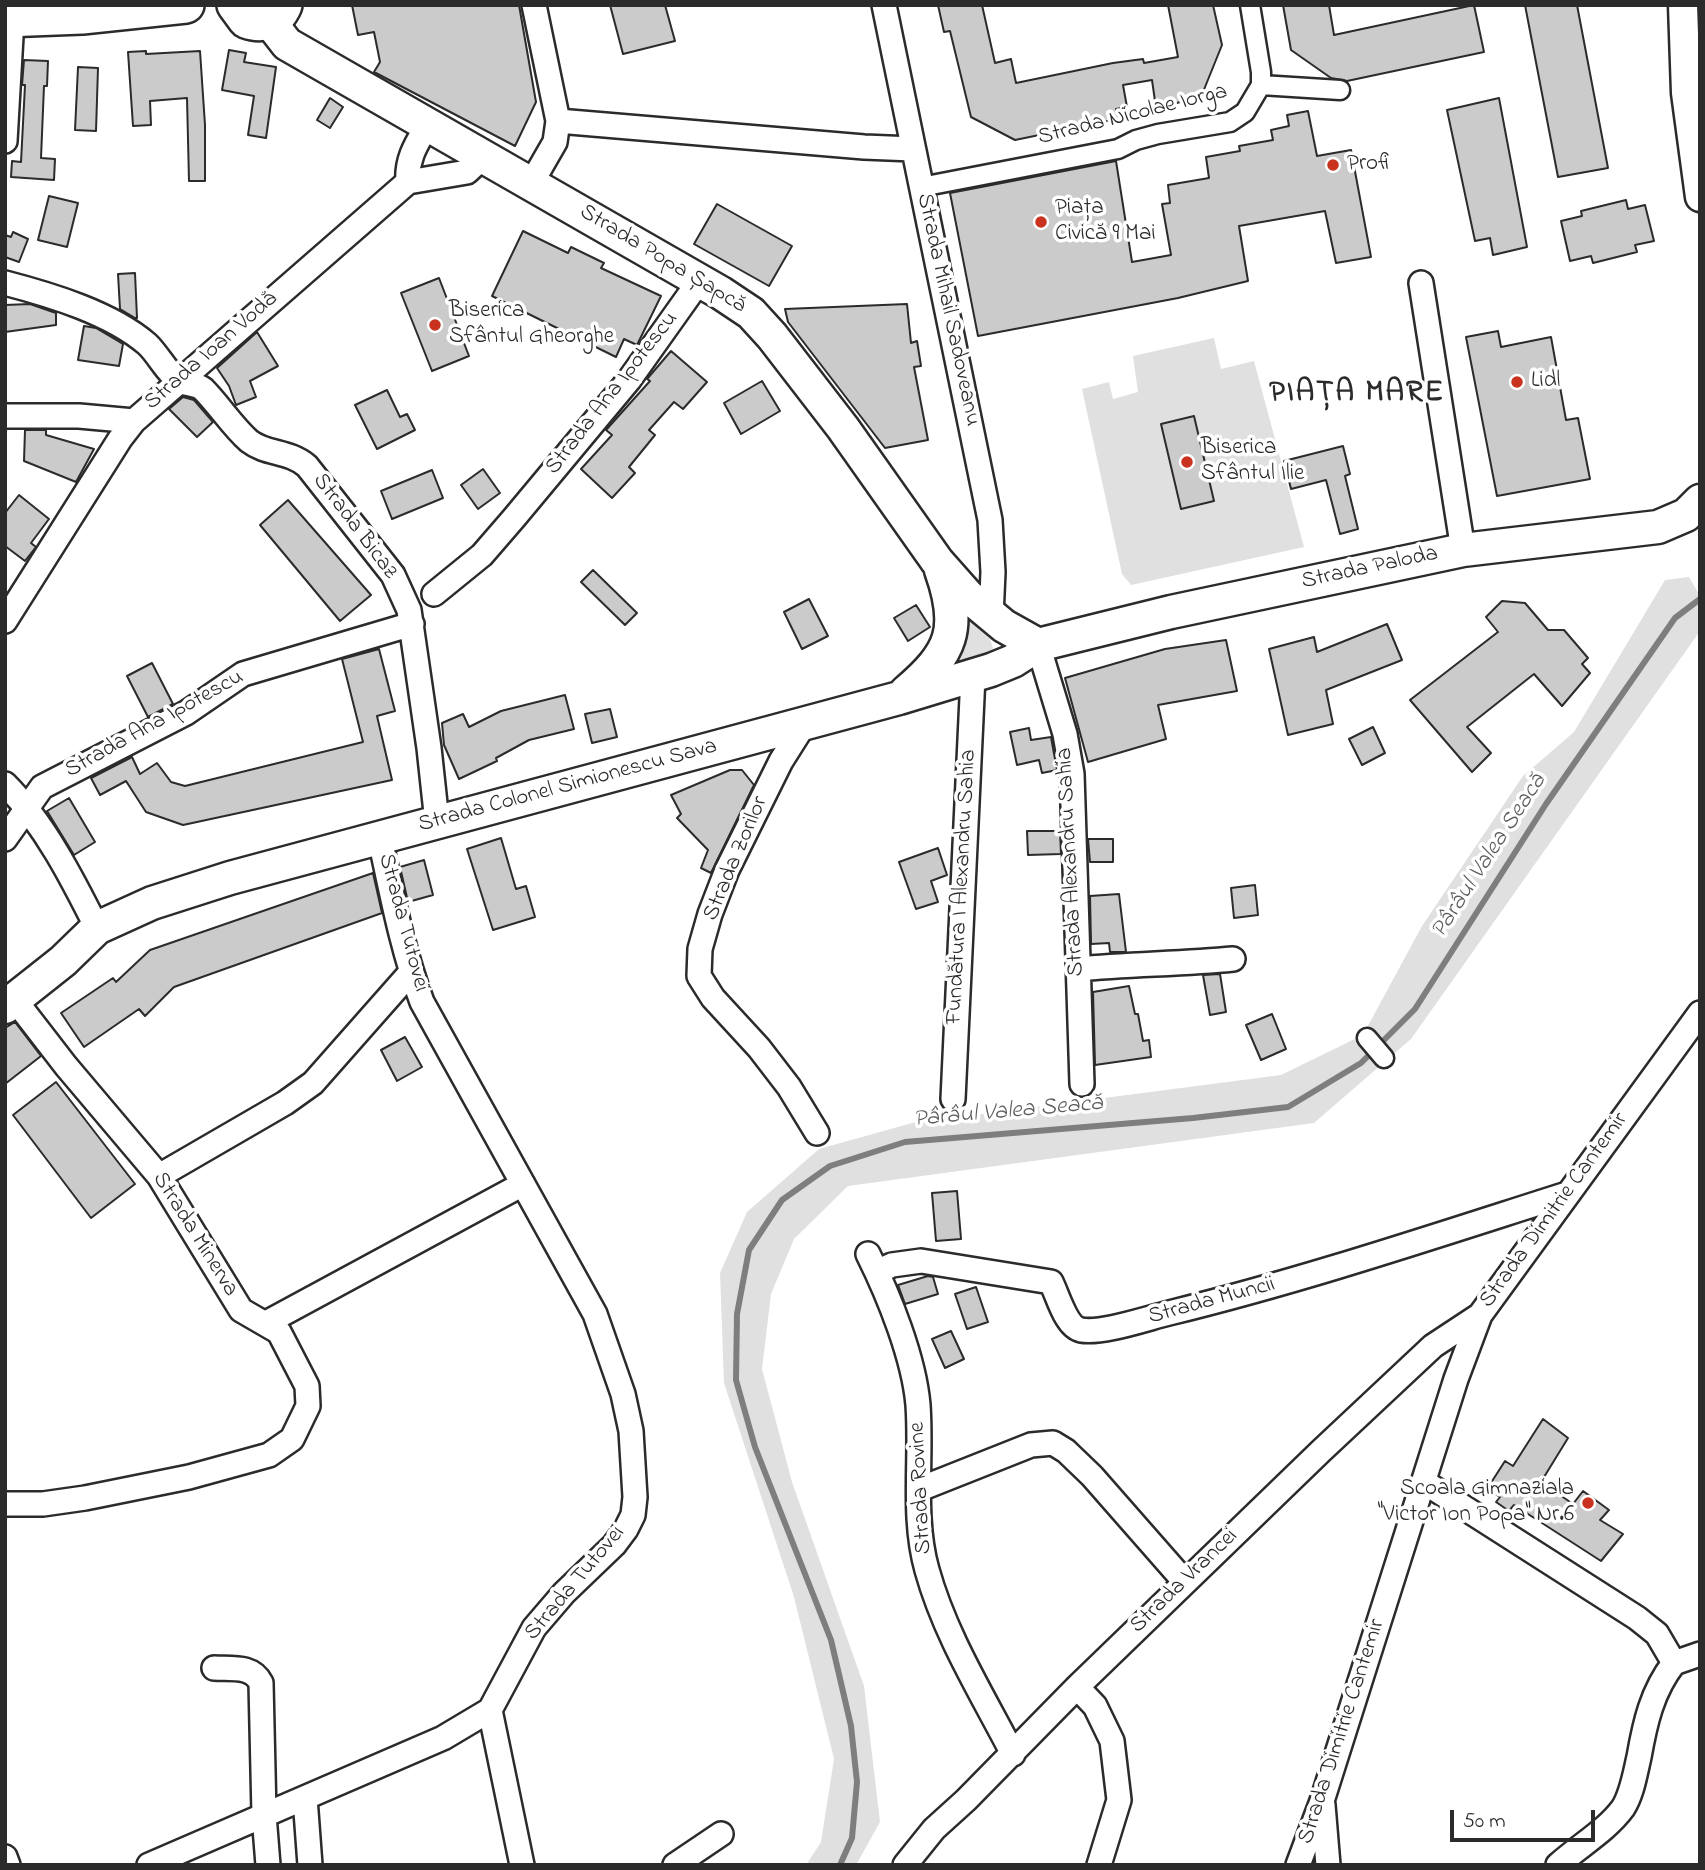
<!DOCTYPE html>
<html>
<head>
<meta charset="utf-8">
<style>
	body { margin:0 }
	#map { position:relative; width:1705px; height:1870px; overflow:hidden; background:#fff; font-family:"Indie Flower",sans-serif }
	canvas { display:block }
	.frame { position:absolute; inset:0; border:7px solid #2b2b2b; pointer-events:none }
	.scale { position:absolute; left:1450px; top:1810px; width:145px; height:32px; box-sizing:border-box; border:4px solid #2b2b2b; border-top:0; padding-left:9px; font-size:21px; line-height:24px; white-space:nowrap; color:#2b2b2b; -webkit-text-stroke:5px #fff; paint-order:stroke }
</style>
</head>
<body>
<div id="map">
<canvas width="1705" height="1870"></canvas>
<div class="frame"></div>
<div class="scale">50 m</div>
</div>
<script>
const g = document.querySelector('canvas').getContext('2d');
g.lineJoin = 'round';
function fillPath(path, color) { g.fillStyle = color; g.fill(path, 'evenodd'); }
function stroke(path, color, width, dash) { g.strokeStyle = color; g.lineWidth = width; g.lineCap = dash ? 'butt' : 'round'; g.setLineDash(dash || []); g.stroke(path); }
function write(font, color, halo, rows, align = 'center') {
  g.font = font + ' "Indie Flower",sans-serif'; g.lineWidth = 7; g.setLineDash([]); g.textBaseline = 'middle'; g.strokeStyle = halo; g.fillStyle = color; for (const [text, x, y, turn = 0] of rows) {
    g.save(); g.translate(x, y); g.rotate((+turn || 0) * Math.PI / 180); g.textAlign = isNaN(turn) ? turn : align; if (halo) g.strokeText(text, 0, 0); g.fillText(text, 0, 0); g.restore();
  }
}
const green = new Path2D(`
	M 1214,338 L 1221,369 L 1254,361 L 1304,547 L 1131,585 L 1122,574 L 1082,389 L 1109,382 L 1113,399 L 1138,392 L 1133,356 Z
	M 1689,577 L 1700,596 L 1700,631 L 1411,1039 L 1314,1123 L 848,1186 L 794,1239 L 771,1294 L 762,1369 L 792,1482 L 864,1686 L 880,1822 L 856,1865 L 806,1865 L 821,1842 L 834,1759 L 794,1597 L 724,1383 L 720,1273 L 747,1212 L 819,1149 L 912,1123 L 1281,1075 L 1363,1035 L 1422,926 L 1523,776 L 1574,732 L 1665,580 Z
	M 961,613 L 990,639 L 993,648 L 988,655 L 946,674 Z`);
const stream = new Path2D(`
	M 840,1865 L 852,1838 L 857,1782 L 851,1726 L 831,1640 L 755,1447 L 736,1380 L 737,1314 L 749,1250 L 782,1200 L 830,1166 L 905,1142 L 1193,1118 L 1288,1107 L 1361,1063 L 1415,1009 L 1546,804 L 1675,618 L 1700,599`);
const building = new Path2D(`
	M 352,5 L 519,5 L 536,102 L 515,146 L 374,72 L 380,62 L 374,32 L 358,35 Z
	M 610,5 L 665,5 L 675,41 L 623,54 Z
	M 938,5 L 982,5 L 995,63 L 1011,59 L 1016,83 L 1113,63 L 1143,59 L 1144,63 L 1178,57 L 1168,5 L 1213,5 L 1222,45 L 1201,97 L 1156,108 L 1152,80 L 1123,85 L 1127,107 L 1116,109 L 1117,119 L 1015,140 L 971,117 L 950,31 L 944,32 Z
	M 1283,5 L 1329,5 L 1334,35 L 1474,5 L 1484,52 L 1347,81 L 1331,78 L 1291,50 Z
	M 1525,5 L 1577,5 L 1608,168 L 1558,177 Z
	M 229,50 L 246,53 L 244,62 L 276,67 L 266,138 L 248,135 L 254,96 L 222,90 Z
	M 146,51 L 146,54 L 200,51 L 205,125 L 205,181 L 189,181 L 187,98 L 150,101 L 151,125 L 133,126 L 128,52 Z
	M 24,60 L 48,61 L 47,86 L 44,86 L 41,158 L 55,159 L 54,180 L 11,177 L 12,161 L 21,162 L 25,85 L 22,85 Z
	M 78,67 L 98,68 L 96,131 L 75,130 Z
	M 330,98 L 343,107 L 330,128 L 317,120 Z
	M 1499,98 L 1527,247 L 1493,255 L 1490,238 L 1475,241 L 1447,110 Z
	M 1308,111 L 1317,156 L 1351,150 L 1371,257 L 1336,263 L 1325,211 L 1239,226 L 1248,281 L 1178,298 L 978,336 L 950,193 L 1116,161 L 1132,262 L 1171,255 L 1162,204 L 1170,203 L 1168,185 L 1209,178 L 1206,157 L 1240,151 L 1239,146 L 1273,140 L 1271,130 L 1289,126 L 1287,115 Z
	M 49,196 L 78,203 L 67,247 L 38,240 Z
	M 1626,200 L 1628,209 L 1645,205 L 1654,241 L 1635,245 L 1637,252 L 1593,263 L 1591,256 L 1570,261 L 1561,221 L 1582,216 L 1581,211 Z
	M 717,204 L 792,246 L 769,286 L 694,244 Z
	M 523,231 L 568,253 L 571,247 L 604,263 L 601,268 L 661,296 L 637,345 L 624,339 L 616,357 L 492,296 Z
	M 13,232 L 28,239 L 19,262 L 5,257 L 5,235 L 11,237 Z
	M 135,273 L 137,318 L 135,318 L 120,309 L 118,274 Z
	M 439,278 L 469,356 L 432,371 L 401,293 Z
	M 30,304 L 56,313 L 56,325 L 5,332 L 5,305 Z
	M 907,304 L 911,343 L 917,341 L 921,366 L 914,367 L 928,440 L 885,448 L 788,322 L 785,309 Z
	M 84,326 L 96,328 L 123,344 L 119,366 L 78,360 Z
	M 1498,331 L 1501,347 L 1551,337 L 1566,420 L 1578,418 L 1590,479 L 1497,496 L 1466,337 Z
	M 257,332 L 278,366 L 250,381 L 256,397 L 236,405 L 229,386 L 217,368 Z
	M 671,351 L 707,382 L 683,409 L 674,402 L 649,430 L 655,435 L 629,467 L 635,473 L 612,498 L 581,469 L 612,435 L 606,430 L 650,381 L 647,379 Z
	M 762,381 L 780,411 L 741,434 L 724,403 Z
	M 387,390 L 400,417 L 407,414 L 415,430 L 377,449 L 355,405 Z
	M 183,397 L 194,400 L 213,422 L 197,437 L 169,409 Z
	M 1194,416 L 1214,501 L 1181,509 L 1161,424 Z
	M 25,430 L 46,430 L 46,435 L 94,449 L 76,482 L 24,461 Z
	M 1343,446 L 1350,474 L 1345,476 L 1358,529 L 1340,534 L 1326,480 L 1291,489 L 1284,461 Z
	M 483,469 L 500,493 L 478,509 L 461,485 Z
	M 432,470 L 443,498 L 392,519 L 381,491 Z
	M 19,495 L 49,519 L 31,543 L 36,547 L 25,561 L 5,546 L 5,513 Z
	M 288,500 L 371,595 L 340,621 L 260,525 Z
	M 593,570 L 637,613 L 625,625 L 581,582 Z
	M 809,599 L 828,636 L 802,649 L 784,612 Z
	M 1502,601 L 1525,603 L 1548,630 L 1564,630 L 1588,658 L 1582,664 L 1590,673 L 1562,706 L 1534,674 L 1467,727 L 1491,753 L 1472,772 L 1410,700 L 1498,632 L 1486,617 Z
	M 916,605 L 930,627 L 908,641 L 894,618 Z
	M 1387,624 L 1402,660 L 1326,690 L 1333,724 L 1288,735 L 1269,649 L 1314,637 L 1317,652 Z
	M 1226,640 L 1237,691 L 1158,705 L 1166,739 L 1088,762 L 1065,678 L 1165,649 Z
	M 379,649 L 395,711 L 377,716 L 392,780 L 183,825 L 146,812 L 126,781 L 100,795 L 91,778 L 132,757 L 140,774 L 157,763 L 171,782 L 185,786 L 363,742 L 342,659 Z
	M 152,663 L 173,704 L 148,717 L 127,676 Z
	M 565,695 L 574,729 L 529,740 L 496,758 L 497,761 L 459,779 L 444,745 L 442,723 L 463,714 L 469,727 L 501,711 Z
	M 610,709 L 617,737 L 592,743 L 585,714 Z
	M 1373,727 L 1385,753 L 1362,765 L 1349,739 Z
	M 1029,728 L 1031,740 L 1051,737 L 1057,770 L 1042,773 L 1039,760 L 1017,765 L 1010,732 Z
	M 730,770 L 742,770 L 754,785 L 711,873 L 701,868 L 708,850 L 677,818 L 681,814 L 671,795 Z
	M 69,798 L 95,842 L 74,855 L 47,811 Z
	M 1027,831 L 1060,831 L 1061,854 L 1028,855 Z
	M 501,838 L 516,889 L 526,886 L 535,917 L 493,930 L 467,849 Z
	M 1088,839 L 1113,839 L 1113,862 L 1090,862 Z
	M 938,848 L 947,875 L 931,881 L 938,902 L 916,909 L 899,862 Z
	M 424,860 L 433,895 L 408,902 L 400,867 Z
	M 373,873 L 382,913 L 174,987 L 145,1016 L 139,1009 L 84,1047 L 61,1013 L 113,978 L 116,982 L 150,950 Z
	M 1255,885 L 1258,915 L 1234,918 L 1231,888 Z
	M 1119,894 L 1126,952 L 1110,952 L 1109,943 L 1091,944 L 1090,896 Z
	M 1220,974 L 1226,1012 L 1210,1015 L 1203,975 Z
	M 1129,986 L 1135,1014 L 1138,1014 L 1143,1041 L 1149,1040 L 1151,1057 L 1095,1065 L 1093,992 Z
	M 1272,1014 L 1286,1049 L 1261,1060 L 1246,1025 Z
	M 15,1022 L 41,1056 L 5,1084 L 5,1028 Z
	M 405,1037 L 422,1067 L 397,1081 L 381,1050 Z
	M 56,1082 L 135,1184 L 91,1218 L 13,1115 Z
	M 957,1191 L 961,1239 L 936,1241 L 932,1193 Z
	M 928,1276 L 933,1277 L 938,1294 L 905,1304 L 898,1285 Z
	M 976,1287 L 988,1322 L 967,1329 L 955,1294 Z
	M 951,1331 L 964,1359 L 945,1368 L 932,1339 Z
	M 1543,1419 L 1568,1438 L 1541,1482 L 1573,1504 L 1583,1491 L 1609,1510 L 1600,1520 L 1623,1534 L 1601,1561 L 1514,1505 L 1509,1511 L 1496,1502 L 1500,1497 L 1487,1489 L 1505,1461 L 1513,1466 Z`);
const pedestrian = new Path2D(`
	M 1261,85 L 1340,90
	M 921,187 L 1118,149 L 1136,140 L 1158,134 L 1230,122 L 1245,112 L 1261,85 L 1261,72 L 1250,5
	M 1367,1038 L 1384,1058`);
const minor = new Path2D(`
	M 884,5 L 990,520 L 993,572 L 991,617
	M 558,121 L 864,147 L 913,149
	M 5,141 L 12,19
	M 408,182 C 406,159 417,143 428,124
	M 532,182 L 555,142 L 558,121 L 534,5
	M 5,283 C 51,295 111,313 147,344 C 158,354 167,373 178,380 C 186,385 196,383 203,389 C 219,405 232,426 249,441 C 267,455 288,450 307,466 L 393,575 L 409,610 L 429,748 L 437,822
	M 1421,283 L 1463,550
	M 5,416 L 79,416 L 134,421
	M 434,594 L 482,555 L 514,518 L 629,380 L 700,280
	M 5,621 L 120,439 L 134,421 L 408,182 L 467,172 L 484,156
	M 1038,645 L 1065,734 L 1072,774 L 1082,1084
	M 805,723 L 781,761 L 727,870 L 710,914 L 700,949 L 699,976 L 713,998 L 759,1048 L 789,1087 L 817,1133
	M 5,784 C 44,823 73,880 97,928
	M 5,839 L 42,787 L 186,713 L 243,674 L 412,624
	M 1078,969 C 1130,964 1181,964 1233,959
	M 953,1099 L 973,676
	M 159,1176 L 285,1103 L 313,1083 L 411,972
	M 868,1254 C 889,1296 914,1358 918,1405 C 922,1460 912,1517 927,1570 C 945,1635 982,1694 1013,1754
	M 877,1272 L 892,1265 L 921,1261 L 1051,1282 C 1058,1296 1066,1327 1081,1330 C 1102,1334 1148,1318 1169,1313 C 1304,1280 1435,1236 1567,1194
	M 266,1323 L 523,1184
	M 1424,1482 L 1637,1618 L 1657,1634 L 1674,1663 L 1700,1654
	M 920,1489 L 1031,1445 L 1053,1443 L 1066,1451 L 1092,1476 L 1185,1582
	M 5,1504 L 43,1504 L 85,1498 L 189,1477 L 269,1455 L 292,1439 L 308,1406 L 307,1386 L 279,1332 L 241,1310 L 159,1176 L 66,1066 L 15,1000
	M 214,1668 C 232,1669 252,1665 261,1683 L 264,1815 L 268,1865
	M 1077,1687 L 1095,1706 L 1112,1741 L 1119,1800 L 1099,1865
	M 490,1710 L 522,1865
	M 305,1798 L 310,1865
	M 1323,1805 L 1328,1865
	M 5,1857 L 8,1865
	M 149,1865 L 443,1738 L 490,1710 L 534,1628 L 564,1593 L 614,1545 L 626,1529 L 633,1515 L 635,1497 L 631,1431 L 623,1394 L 595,1314 L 422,1002 C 402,949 392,894 380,839
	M 675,1865 L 721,1834
	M 905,1865 L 934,1829 L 966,1800 L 1077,1687 L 1321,1451 L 1433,1346 L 1480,1315
	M 1298,1865 L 1322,1801 L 1456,1379 L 1480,1315 L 1700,1013
	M 1558,1865 C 1579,1846 1606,1831 1623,1808 C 1632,1794 1635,1774 1639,1757 C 1645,1723 1652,1691 1674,1663`);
const tertiary = new Path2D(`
	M 1683,5 L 1686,93 L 1700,197`);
const secondary = new Path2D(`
	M 270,22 L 287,44 L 721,293 L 751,313 L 772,336 L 843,428 L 937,561 L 968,596 L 1004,626 L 1038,645
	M 906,692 C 952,653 962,629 941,570
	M 5,1007 L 63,961 L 97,928 L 152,903 L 230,878 L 899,698 L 991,670 L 1013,661 L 1038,645 L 1171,612 L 1463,550 L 1658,527 L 1686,515 L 1700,501`);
const primary = new Path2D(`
	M 235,5 L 246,20 C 262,26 277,22 284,5
	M 5,19 L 82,16 L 186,5`);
const markers = [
	[1333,165,7,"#c8321e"],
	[1041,222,7,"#c8321e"],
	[435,325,7,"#c8321e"],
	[1517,382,7,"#c8321e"],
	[1187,462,7,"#c8321e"],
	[1588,1503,7,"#c8321e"]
];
const streetNames = [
	["Strada Nicolae Iorga",1133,116,-14],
	["Strada Popa Șapcă",662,260,31],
	["Strada Mihail Sadoveanu",947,310,78],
	["Strada Ioan Vodă",212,352,-41],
	["Strada Ana Ipotescu",613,394,-52],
	["Strada Bicaz",354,527,53],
	["Strada Paloda",1370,569,-12],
	["Strada Ana Ipotescu",155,725,-29],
	["Strada Colonel Simionescu Sava",568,787,-15],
	["Strada Zorilor",737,859,-67],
	["Strada Alexandru Sahia",1072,862,-93],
	["Fundătura I Alexandru Sahia",963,887,-87],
	["Strada Tutovei",402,923,75],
	["Strada Dimitrie Cantemir",1555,1211,-54],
	["Strada Minerva",194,1235,58],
	["Strada Muncii",1212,1302,-15],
	["Strada Rovine",922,1488,-93],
	["Strada Vrancei",1185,1582,-44],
	["Strada Tutovei",576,1584,-50],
	["Strada Dimitrie Cantemir",1343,1732,-72]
];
const poiNames = [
	["Profi",1347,165],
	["Piața",1055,209],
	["Civică 9 Mai",1055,235],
	["Biserica",449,312],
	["Sfântul Gheorghe",449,338],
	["Lidl",1531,382],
	["Biserica",1201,449],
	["Sfântul Ilie",1201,475],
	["Scoala Gimnaziala",1574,1490,"right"],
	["\"Victor Ion Popa\" Nr.6",1574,1516,"right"]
];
const waterNames = [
	["Pârâul Valea Seacă",1490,857,-57],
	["Pârâul Valea Seacă",1008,1113,-5]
];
const districtNames = [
	["PIAȚA MARE",1357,395]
];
fillPath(green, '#e0e0e0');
stroke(stream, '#7e7e7e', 6);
fillPath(building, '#cbcbcb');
stroke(building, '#2b2b2b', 2);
stroke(pedestrian, '#2b2b2b', 23);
stroke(minor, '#2b2b2b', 28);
stroke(tertiary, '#2b2b2b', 33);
stroke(secondary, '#2b2b2b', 37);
stroke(primary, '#2b2b2b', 40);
stroke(pedestrian, '#fff', 18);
stroke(minor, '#fff', 23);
stroke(tertiary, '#fff', 28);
stroke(secondary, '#fff', 32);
stroke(primary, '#fff', 35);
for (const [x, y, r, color] of markers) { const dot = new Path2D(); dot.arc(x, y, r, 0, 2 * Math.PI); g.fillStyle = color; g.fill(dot); stroke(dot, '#fff', 2.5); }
write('23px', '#2b2b2b', '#fff', streetNames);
write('23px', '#2b2b2b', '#fff', poiNames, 'left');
write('italic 24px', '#5c5c5c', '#fff', waterNames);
g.letterSpacing = '2px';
write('bold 30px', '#2b2b2b', '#fff', districtNames);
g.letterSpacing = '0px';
</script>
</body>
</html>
